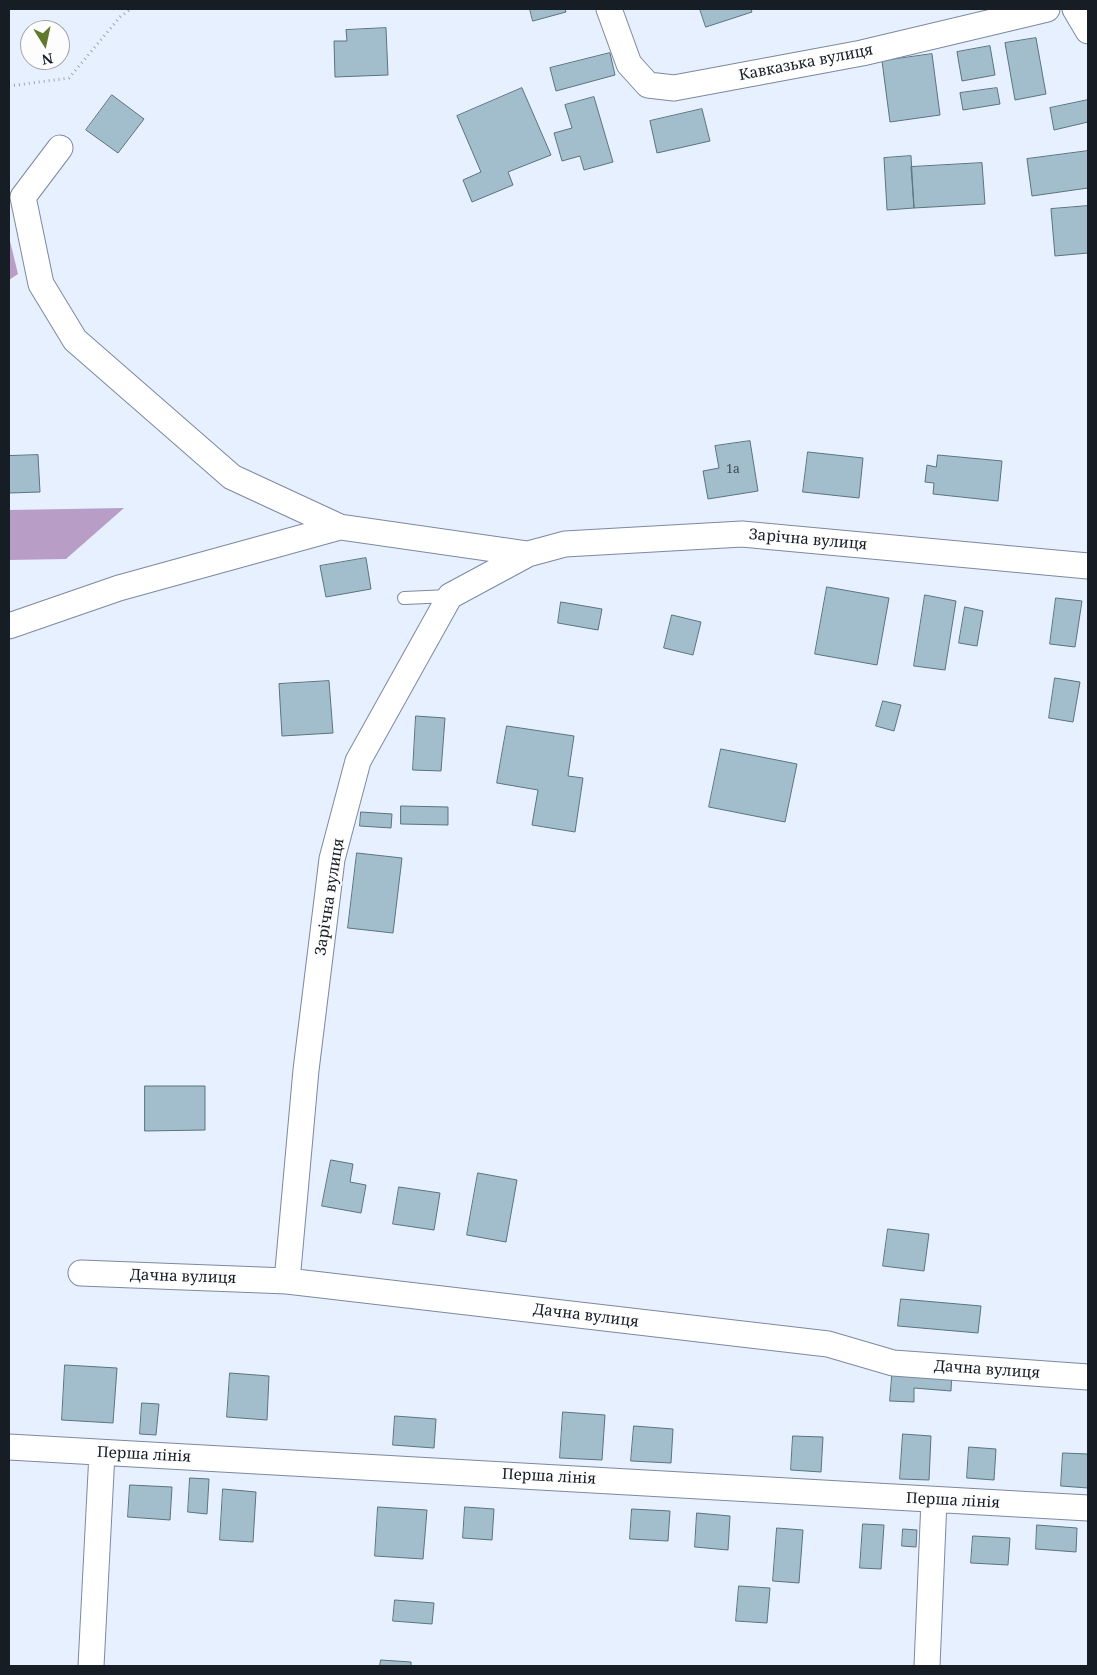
<!DOCTYPE html>
<html>
<head>
<meta charset="utf-8">
<style>
	body { margin:0 }
	#map { position:relative; width:1097px; height:1675px; overflow:hidden; background:#e7f0ff; font-family:"Noto Serif",serif }
	canvas { display:block }
	.frame { position:absolute; inset:0; border:10px solid #171d25; pointer-events:none }
	.north { position:absolute; left:20px; top:20px; width:50px; height:50px; box-sizing:border-box; background:#fdfdfd; border:1px solid #a1a3a7; border-radius:50%; rotate:170deg; font-size:14px; font-weight:700; line-height:20px; text-align:center; color:#171d25 }
	.north::after { content:''; display:block; margin:auto; width:18px; height:22px; background:#61792c; clip-path:polygon(50% 0,100% 100%,50% 72%,0 100%) }
</style>
</head>
<body>
<div id="map">
<canvas width="1097" height="1675"></canvas>
<div class="frame"></div>
<div class="north">N</div>
</div>
<script>
const g = document.querySelector('canvas').getContext('2d');
g.lineJoin = 'round';
function fillPath(path, color) { g.fillStyle = color; g.fill(path, 'evenodd'); }
function stroke(path, color, width, dash) { g.strokeStyle = color; g.lineWidth = width; g.lineCap = dash ? 'butt' : 'round'; g.setLineDash(dash || []); g.stroke(path); }
function write(font, color, halo, rows, align = 'center') {
  g.font = font + ' "Noto Serif",serif'; g.lineWidth = 4.5; g.setLineDash([]); g.textBaseline = 'middle'; g.strokeStyle = halo; g.fillStyle = color; for (const [text, x, y, turn = 0] of rows) {
    g.save(); g.translate(x, y); g.rotate((+turn || 0) * Math.PI / 180); g.textAlign = isNaN(turn) ? turn : align; if (halo) g.strokeText(text, 0, 0); g.fillText(text, 0, 0); g.restore();
  }
}
const forest = new Path2D(`
	M 9,237 L 18,274 L 9,280 Z
	M 124,508 L 66,559 L 9,560 L 9,510 Z`);
const building = new Path2D(`
	M 530,9 L 565,9 L 566,12 L 533,21 Z
	M 700,9 L 751,9 L 752,12 L 706,27 Z
	M 386,28 L 388,75 L 335,77 L 334,41 L 347,41 L 346,30 Z
	M 1036,38 L 1046,94 L 1015,100 L 1005,43 Z
	M 990,46 L 995,75 L 962,81 L 957,52 Z
	M 610,53 L 615,75 L 556,91 L 550,68 Z
	M 932,54 L 940,115 L 890,122 L 882,61 Z
	M 522,88 L 551,155 L 508,172 L 513,185 L 472,202 L 463,180 L 481,172 L 457,116 Z
	M 997,88 L 1000,104 L 963,110 L 960,93 Z
	M 112,95 L 144,119 L 118,153 L 86,130 Z
	M 594,97 L 613,162 L 584,170 L 580,156 L 562,161 L 554,133 L 572,128 L 565,105 Z
	M 1088,100 L 1088,122 L 1054,130 L 1050,108 Z
	M 702,109 L 710,141 L 657,153 L 650,121 Z
	M 1088,151 L 1088,188 L 1032,196 L 1027,159 Z
	M 911,156 L 914,208 L 887,210 L 884,158 Z
	M 982,163 L 985,204 L 914,208 L 911,167 Z
	M 1088,206 L 1088,253 L 1055,256 L 1051,209 Z
	M 750,441 L 758,491 L 708,499 L 703,471 L 719,468 L 715,446 Z
	M 808,452 L 863,458 L 859,498 L 803,492 Z
	M 38,455 L 40,492 L 9,493 L 9,456 Z
	M 938,455 L 1002,461 L 998,501 L 933,494 L 934,483 L 925,482 L 927,465 L 936,467 Z
	M 366,558 L 371,589 L 326,597 L 320,566 Z
	M 827,587 L 889,598 L 877,665 L 815,654 Z
	M 925,595 L 956,601 L 945,670 L 914,666 Z
	M 1056,598 L 1082,601 L 1075,647 L 1050,644 Z
	M 561,602 L 602,609 L 598,630 L 558,623 Z
	M 965,607 L 983,611 L 977,646 L 959,643 Z
	M 672,615 L 701,622 L 693,655 L 664,648 Z
	M 1055,678 L 1080,682 L 1073,722 L 1049,718 Z
	M 329,681 L 333,733 L 282,736 L 279,684 Z
	M 883,701 L 901,705 L 894,731 L 876,726 Z
	M 416,716 L 445,718 L 441,771 L 413,770 Z
	M 507,726 L 574,736 L 568,776 L 583,778 L 575,832 L 532,825 L 538,790 L 497,783 Z
	M 721,749 L 797,764 L 785,822 L 709,807 Z
	M 401,806 L 448,807 L 448,825 L 401,824 Z
	M 361,812 L 392,814 L 391,828 L 360,826 Z
	M 357,853 L 402,858 L 393,933 L 348,928 Z
	M 145,1086 L 205,1086 L 205,1130 L 145,1131 Z
	M 331,1160 L 353,1164 L 350,1182 L 366,1185 L 361,1213 L 322,1206 Z
	M 478,1173 L 517,1180 L 506,1242 L 467,1235 Z
	M 399,1187 L 440,1193 L 434,1230 L 393,1224 Z
	M 888,1229 L 929,1234 L 924,1271 L 883,1266 Z
	M 901,1299 L 981,1306 L 978,1333 L 898,1326 Z
	M 65,1365 L 117,1368 L 113,1423 L 62,1420 Z
	M 893,1365 L 952,1369 L 951,1391 L 914,1388 L 914,1402 L 890,1401 Z
	M 230,1373 L 269,1376 L 267,1420 L 227,1417 Z
	M 142,1403 L 159,1404 L 156,1435 L 140,1434 Z
	M 563,1412 L 605,1415 L 602,1460 L 560,1458 Z
	M 395,1416 L 436,1419 L 434,1448 L 393,1445 Z
	M 634,1426 L 673,1429 L 671,1463 L 631,1461 Z
	M 903,1434 L 931,1436 L 929,1480 L 900,1479 Z
	M 793,1436 L 823,1437 L 821,1472 L 791,1470 Z
	M 969,1447 L 996,1449 L 994,1480 L 967,1478 Z
	M 1063,1453 L 1088,1454 L 1088,1488 L 1061,1486 Z
	M 190,1478 L 209,1479 L 207,1514 L 188,1512 Z
	M 130,1485 L 172,1487 L 170,1520 L 128,1517 Z
	M 223,1489 L 256,1492 L 253,1542 L 220,1540 Z
	M 378,1507 L 427,1510 L 423,1559 L 375,1556 Z
	M 465,1507 L 494,1509 L 492,1540 L 463,1538 Z
	M 632,1509 L 670,1511 L 668,1541 L 630,1539 Z
	M 697,1513 L 730,1516 L 728,1550 L 695,1547 Z
	M 863,1524 L 884,1525 L 881,1569 L 860,1568 Z
	M 1037,1525 L 1077,1528 L 1076,1552 L 1036,1549 Z
	M 777,1528 L 803,1530 L 799,1583 L 773,1581 Z
	M 903,1529 L 917,1530 L 916,1547 L 902,1546 Z
	M 973,1536 L 1010,1538 L 1008,1565 L 971,1563 Z
	M 739,1586 L 770,1588 L 767,1623 L 736,1621 Z
	M 395,1600 L 434,1603 L 432,1624 L 393,1621 Z
	M 381,1660 L 411,1662 L 411,1666 L 380,1666 Z`);
const path = new Path2D(`
	M 9,86 L 69,78 L 120,17 L 131,9`);
const service = new Path2D(`
	M 404,598 L 450,596`);
const minor = new Path2D(`
	M 609,9 L 629,64 L 648,85 L 674,88 L 862,53 L 1047,9
	M 1075,9 L 1088,31
	M 60,148 L 23,197 L 41,284 L 75,340 L 232,477 L 340,527
	M 9,626 L 119,588 L 340,527 L 528,554 L 565,544 L 742,534 L 1088,566
	M 81,1273 L 287,1281 L 828,1344 L 893,1363 L 1088,1377
	M 287,1281 L 306,1070 L 332,859 L 358,761 L 450,596 L 528,554
	M 9,1447 L 1088,1508
	M 91,1666 L 102,1453
	M 927,1666 L 934,1500`);
const numberNames = [
	["1а",733,470]
];
const streetNames = [
	["Кавказька вулиця",806,63,-11],
	["Зарічна вулиця",808,540,5],
	["Зарічна вулиця",330,897,-81],
	["Дачна вулиця",183,1277,2],
	["Дачна вулиця",586,1316,7],
	["Дачна вулиця",987,1370,4],
	["Перша лінія",144,1455,3],
	["Перша лінія",549,1477,3],
	["Перша лінія",953,1501,3]
];
fillPath(forest, '#b89ec7');
fillPath(building, '#a2bdcc');
stroke(building, '#5a7380', 1);
stroke(service, '#7c899f', 14);
stroke(minor, '#7c899f', 27);
stroke(path, '#9ea6b3', 3, [1, 4]);
stroke(service, '#fff', 12);
stroke(minor, '#fff', 25);
write('12px', '#3a454f', null, numberNames);
write('15px', '#171d25', '#fdfdfd', streetNames);
</script>
</body>
</html>
